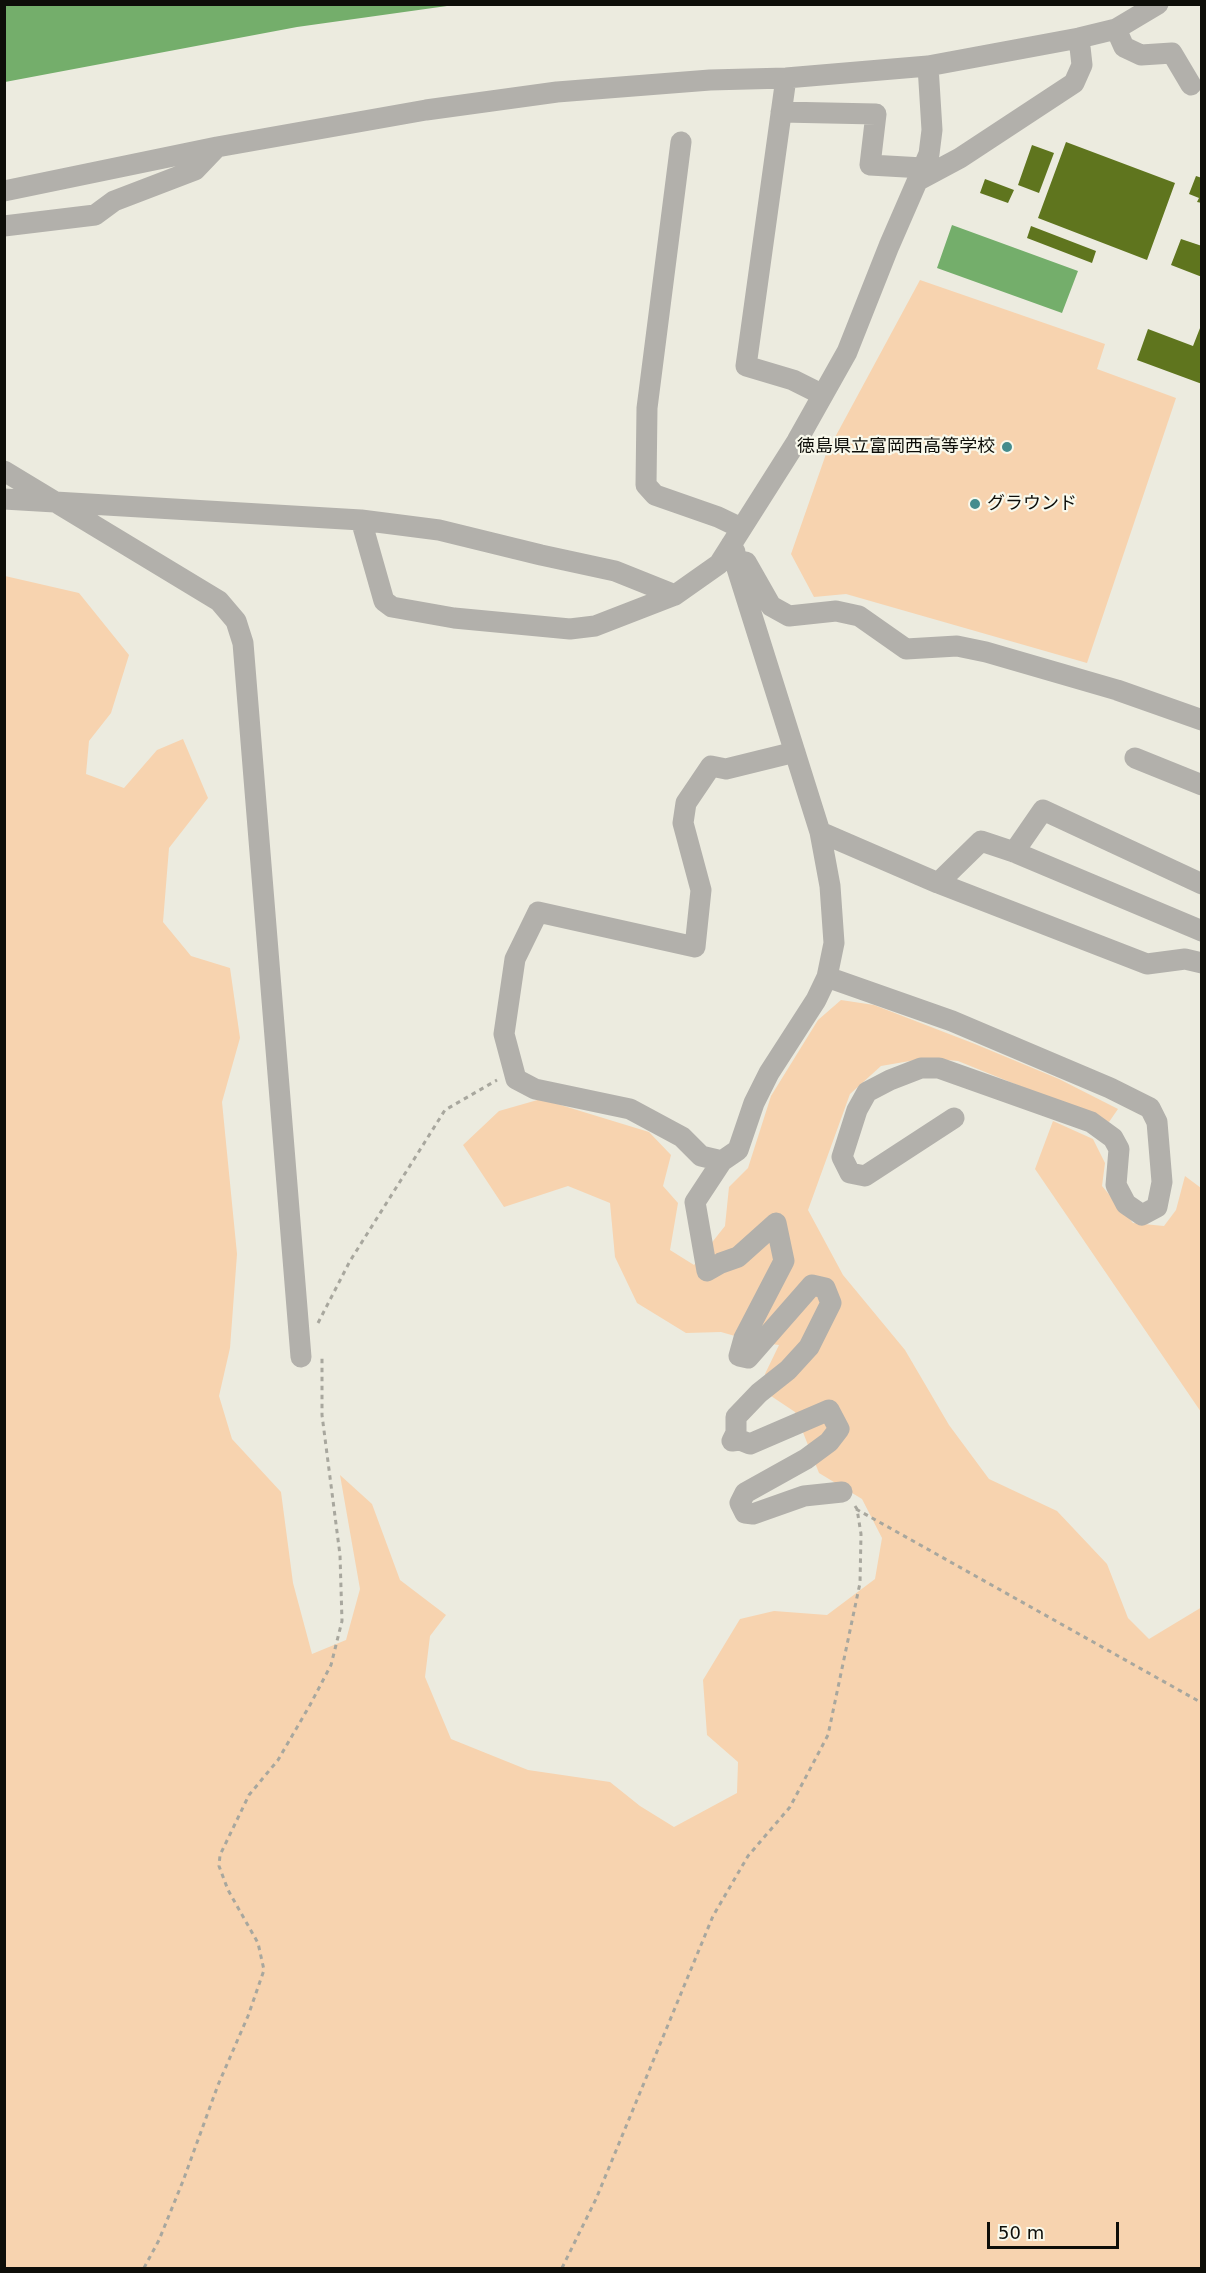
<!DOCTYPE html>
<meta charset="utf-8">
<style>
body{margin:0}
#map{position:relative;width:1206px;height:2273px;overflow:hidden;background:#ecebdf;font-family:"DejaVu Sans",sans-serif}
canvas{display:block}
.frame{position:absolute;inset:0;border:6px solid #0e0e09;pointer-events:none}
.scale{position:absolute;left:987px;top:2222px;width:132px;height:27px;box-sizing:border-box;border:3px solid #0e0e09;border-top:0;padding-left:8px;font-size:18px;line-height:21px;white-space:nowrap;color:#0e0e09;-webkit-text-stroke:4px #f9f9ec;paint-order:stroke}
</style>
<div id="map">
<canvas width="1206" height="2273"></canvas>
<div class="frame"></div>
<div class="scale">50 m</div>
</div>
<script>
const context = document.querySelector('canvas').getContext('2d');
context.lineJoin = 'round';
function fillPath(path, color) { context.fillStyle = color; context.fill(path, 'evenodd'); }
const shape = rows => new Path2D(rows.map(r => 'M' + r).join(''));
function stroke(path, color, width, dash) { context.strokeStyle = color; context.lineWidth = width; context.lineCap = dash ? 'butt' : 'round'; context.setLineDash(dash || []); context.stroke(path); }
function write(font, color, halo, rows, align = 'center') {
  context.font = font + ' "DejaVu Sans","Noto Sans JP",sans-serif'; context.lineWidth = 4.5; context.setLineDash([]); context.textBaseline = 'middle'; context.strokeStyle = halo; context.fillStyle = color; for (const [text, x, y, turn = 0] of rows) {
    context.save(); context.translate(x, y); context.rotate((+turn || 0) * Math.PI / 180); context.textAlign = isNaN(turn) ? turn : align; if (halo) context.strokeText(text, 0, 0); context.fillText(text, 0, 0); context.restore();
  }
}
fillPath(shape([
 [920,280,1105,344,1097,369,1176,398,1087,663,846,594,814,597,791,554,826,454],
 [5,576,79,593,129,655,111,713,89,741,86,774,124,788,157,750,183,739,208,798,169,848,163,922,191,956,230,968,240,1038,222,1102,237,1254,230,1348,219,1396,232,1439,281,1492,293,1583,312,1654,346,1640,360,1589,340,1475,372,1504,400,1580,446,1615,430,1636,425,1677,451,1739,528,1770,610,1782,640,1806,674,1827,737,1793,738,1762,707,1735,703,1680,740,1619,774,1611,827,1615,875,1579,882,1538,862,1499,819,1473,795,1412,765,1392,765,1374,779,1345,756,1342,721,1332,686,1333,637,1303,615,1257,610,1203,568,1186,504,1207,463,1145,499,1111,541,1099,649,1132,671,1155,663,1186,678,1203,670,1250,694,1265,725,1226,729,1187,748,1168,771,1096,818,1020,841,1000,874,1005,975,1044,1059,1079,1118,1109,1109,1122,958,1061,927,1058,881,1066,850,1094,808,1210,843,1275,905,1350,949,1425,989,1479,1057,1511,1107,1564,1128,1618,1149,1639,1202,1607,1201,2268,5,2268],
 [1053,1121,1093,1139,1105,1163,1102,1186,1133,1223,1164,1226,1176,1210,1185,1176,1201,1188,1201,1412,1035,1169]
]), '#f7d3af');
fillPath(shape([
 [5,4,551,4,551,5,447,6,297,27,5,82],
 [952,225,1078,271,1062,313,937,268]
]), '#74ae6b');
fillPath(shape([
 [1066,142,1175,183,1147,260,1038,218],
 [1032,145,1054,153,1039,193,1018,185],
 [1196,176,1202,178,1202,203,1197,202,1199,198,1189,194],
 [985,179,1014,190,1008,203,980,193],
 [1031,226,1096,251,1092,263,1027,238],
 [1181,239,1202,246,1202,277,1171,265],
 [1202,323,1202,384,1137,360,1148,329,1193,346]
]), '#5f751e');
stroke(shape([
 [318,1323,350,1261,445,1110,497,1080],
 [856,1509,1202,1703],
 [144,2268,159,2240,183,2181,218,2085,248,2016,264,1970,258,1943,228,1890,219,1866,220,1855,249,1795,278,1760,310,1705,331,1665,342,1621,340,1555,322,1415,322,1356],
 [562,2268,596,2199,713,1916,748,1856,790,1807,828,1735,860,1583,861,1534,857,1509,855,1506]
]), '#a8a79e', 3, [4.5, 4.5]);
stroke(shape([
 [1116,29,1124,47,1141,55,1172,53,1191,85],
 [786,78,746,366,793,380,823,395],
 [781,112,876,114,870,165,923,168],
 [681,142,647,408,646,485,655,495,718,517,741,528],
 [917,181,960,158,1074,83,1082,65,1079,38],
 [4,191,217,147,426,110,557,92,710,80,786,78,928,66,1079,38,1116,29,1158,4],
 [4,226,95,215,114,201,195,170,217,147],
 [4,471,219,601,236,621,243,643,301,1357],
 [4,499,361,520,439,530,541,555,615,571,675,595],
 [361,520,384,601,392,607,454,618,570,629,595,626,675,595,719,564,797,441,847,352,889,246,929,154,932,130,928,66],
 [731,545,735,552,735,562,820,832,830,886,834,943,827,977,816,1000,769,1073,754,1103,738,1150,722,1161,695,1202,707,1271,721,1263,738,1257,776,1223,784,1261,744,1338,739,1356,748,1358,812,1285,825,1288,831,1303,809,1347,788,1370,759,1393,736,1417,736,1433,732,1441,740,1440,750,1444,829,1410,839,1429,829,1442,806,1459,745,1493,740,1503,745,1513,753,1514,804,1496,842,1492],
 [746,562,771,606,789,616,836,611,859,616,906,649,957,646,986,652,1117,690,1202,720],
 [1135,758,1202,785],
 [820,832,938,883,1147,964,1185,959,1202,963],
 [1014,852,1043,810,1202,884],
 [938,883,981,841,1014,852,1202,931],
 [827,977,952,1021,1110,1088,1150,1108,1157,1122,1162,1182,1157,1207,1142,1215,1126,1204,1116,1185,1119,1149,1113,1138,1091,1122,939,1068,921,1068,890,1080,867,1092,857,1110,842,1157,850,1173,865,1176,954,1118],
 [722,1161,701,1156,682,1137,630,1109,535,1089,516,1079,504,1034,515,959,538,912,695,947,701,890,683,823,686,803,711,766,726,769,795,752]
]), '#b2b0ab', 21);
for (const [x, y, r, color] of [
 [1007,447,6,"#448c8d"],
 [975,504,6,"#448c8d"]
]) { const dot = new Path2D(); dot.arc(x, y, r, 0, 2 * Math.PI); context.fillStyle = color; context.fill(dot); stroke(dot, '#f9f9ec', 2); }
write('18px', '#0e0e09', '#f9f9ec', [
 ["徳島県立富岡西高等学校",995,447],
 ["グラウンド",987,504,"left"]
], 'right');
</script>
